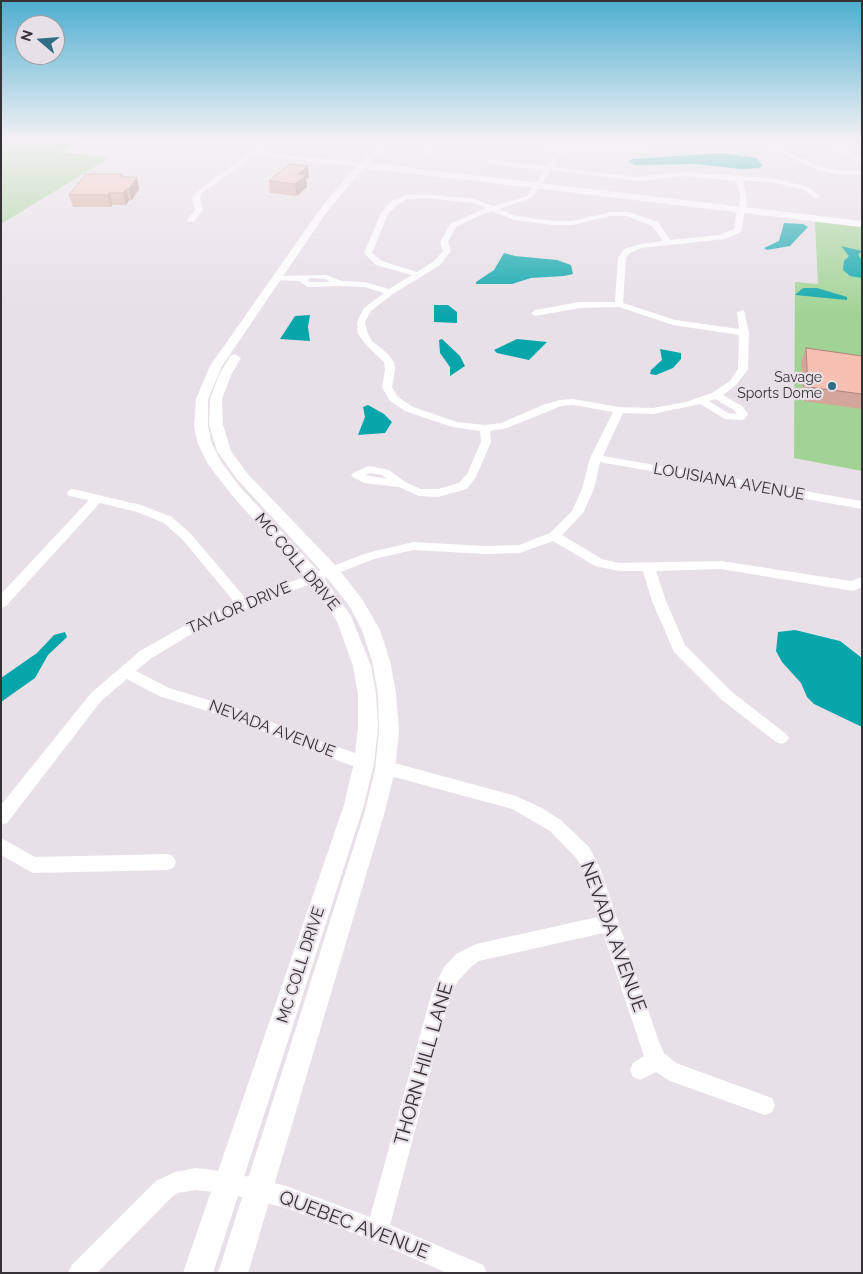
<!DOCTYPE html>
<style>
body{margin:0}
#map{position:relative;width:863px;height:1274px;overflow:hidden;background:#e7e0e7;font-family:Raleway,sans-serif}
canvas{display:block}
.frame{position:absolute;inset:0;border:2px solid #353235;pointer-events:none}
.north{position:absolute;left:15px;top:15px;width:50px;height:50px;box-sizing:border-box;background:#e7e0e7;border:1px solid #a09aa0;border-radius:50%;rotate:288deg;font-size:14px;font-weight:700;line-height:20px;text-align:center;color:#353235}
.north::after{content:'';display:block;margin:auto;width:18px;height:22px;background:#316e85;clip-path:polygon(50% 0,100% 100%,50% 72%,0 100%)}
</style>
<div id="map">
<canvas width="863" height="1274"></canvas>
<div class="frame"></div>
<div class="north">N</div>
</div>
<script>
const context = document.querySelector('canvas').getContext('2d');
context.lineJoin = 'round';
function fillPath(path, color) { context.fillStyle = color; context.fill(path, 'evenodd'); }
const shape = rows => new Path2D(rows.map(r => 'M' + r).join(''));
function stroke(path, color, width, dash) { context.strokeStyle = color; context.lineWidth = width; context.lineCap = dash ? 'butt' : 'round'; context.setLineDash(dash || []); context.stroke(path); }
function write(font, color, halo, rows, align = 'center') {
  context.font = font + ' Raleway,sans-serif'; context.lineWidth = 4.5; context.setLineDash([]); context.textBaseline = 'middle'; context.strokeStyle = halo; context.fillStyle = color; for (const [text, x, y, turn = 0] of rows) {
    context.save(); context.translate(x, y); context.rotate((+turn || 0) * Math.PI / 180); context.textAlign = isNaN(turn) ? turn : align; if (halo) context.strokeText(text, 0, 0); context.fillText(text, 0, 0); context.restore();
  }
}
fillPath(shape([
 [1,139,85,139,62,152,109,158,1,224],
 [815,222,862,227,862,471,794,458,795,282,818,284]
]), '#a1d394');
fillPath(shape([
 [722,153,757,158,762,165,760,168,741,169,696,164,635,165,629,162,632,159],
 [784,223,803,224,808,227,790,246,767,250,764,248,779,241],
 [841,246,862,251,858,255,862,260,862,278,850,276,843,270,844,261,849,256],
 [504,253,515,256,557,260,571,265,573,274,564,276,531,278,512,284,476,284,476,282,494,270],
 [803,288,817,288,847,297,847,300,795,295],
 [434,305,448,305,457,312,457,323,434,322],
 [310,315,308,327,310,341,280,339,295,316],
 [442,339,460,356,465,366,450,376,450,367,440,353,439,340],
 [517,339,547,342,529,360,497,353,494,350],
 [660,349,681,353,681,359,673,368,656,375,650,374,651,370,662,360],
 [368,405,384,414,392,422,385,433,358,435,365,417,363,407],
 [795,630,840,641,862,658,862,727,814,704,807,697,801,683,782,662,776,651,778,632],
 [65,632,67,637,48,655,35,678,1,702,1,678,37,653,54,635]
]), '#08a5ab');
fillPath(shape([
 [269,139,276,139,259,152,363,163,366,165,363,167,255,155,202,193,200,198,203,210,194,222,188,222,187,220,195,210,192,198,197,191,269,139],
 [432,139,438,139,429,149,430,154,426,154,423,149,432,139],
 [491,139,504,139,565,149,744,141,783,150,823,167,843,171,862,171,862,175,843,175,821,171,779,152,744,145,566,153,559,157,553,167,637,177,683,172,770,178,806,186,821,197,815,198,802,189,770,182,743,181,746,194,747,206,743,208,739,206,740,194,736,181,683,176,637,181,551,170,532,198,499,209,516,216,552,221,572,221,611,212,628,212,658,222,670,240,720,235,734,229,737,210,741,208,745,210,741,232,725,239,642,248,630,253,626,258,623,303,675,320,739,329,737,312,744,310,749,333,748,369,736,385,723,395,742,406,748,414,745,419,741,420,725,419,700,404,653,414,623,413,603,456,862,501,862,509,600,462,594,489,583,513,562,535,602,559,619,563,721,561,851,581,862,577,862,587,853,591,721,569,656,571,666,601,685,645,732,692,786,734,789,738,786,742,781,744,776,742,722,700,674,652,652,601,643,571,619,571,595,566,553,541,520,553,486,554,413,550,374,559,210,623,150,659,136,671,169,688,245,711,305,736,370,758,372,763,370,768,364,770,295,745,236,720,159,696,127,679,101,701,7,823,1,825,1,805,91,693,140,651,200,617,235,603,183,540,164,523,137,512,100,503,6,606,1,608,1,594,89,500,69,496,67,493,69,490,73,489,141,505,172,517,191,534,246,599,367,553,413,542,486,546,519,545,550,533,572,511,582,489,590,458,613,412,573,405,561,406,507,428,490,431,491,442,476,477,467,489,438,497,419,496,399,487,364,483,353,477,351,475,353,473,368,466,389,470,405,482,421,489,438,489,459,483,467,474,481,442,480,431,452,427,405,411,390,401,382,387,385,370,384,362,366,345,358,334,357,322,364,308,384,293,364,287,341,286,308,287,299,281,277,280,273,278,277,276,326,275,342,281,364,282,389,289,412,275,376,265,364,253,381,213,391,201,406,195,426,194,475,199,493,206,527,196,545,170,498,165,488,161,488,159,547,166,555,155,559,152,491,139],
 [426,198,474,203,486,208,450,224,440,242,443,251,434,261,417,272,382,261,372,253,388,214,397,205,407,199,426,198],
 [492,211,514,220,552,225,572,225,611,216,627,216,652,226,663,241,641,244,624,249,618,258,615,302,580,302,535,310,531,313,535,316,580,308,619,307,673,325,739,335,738,369,730,381,712,393,686,402,653,408,619,407,573,399,560,400,543,405,501,423,485,425,457,422,413,407,398,397,392,387,395,370,394,362,388,354,372,341,368,334,365,322,371,311,393,294,440,265,451,251,448,242,456,227,481,215,492,211],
 [311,278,325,279,330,282,310,282,307,280,311,278],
 [715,399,734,410,737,414,728,413,709,401,715,399],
 [370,473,382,475,387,479,365,475,370,473],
 [813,139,821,139,862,158,862,163,813,139],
 [385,763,398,764,516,796,542,808,562,821,589,847,600,868,659,1042,664,1053,676,1063,772,1098,775,1105,772,1112,765,1115,670,1081,656,1072,640,1080,633,1077,630,1070,633,1063,644,1056,603,933,479,961,470,968,458,981,451,994,390,1225,483,1265,487,1273,447,1273,374,1241,286,1208,229,1194,196,1190,178,1193,172,1197,97,1273,68,1273,72,1265,156,1181,175,1172,196,1168,229,1172,286,1186,370,1217,432,992,444,967,456,954,476,944,598,917,583,870,577,859,550,831,512,809,398,778,379,775,377,770,379,765,385,763],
 [1,838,35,857,167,854,173,856,176,862,173,868,167,870,33,873,1,855,1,838]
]), '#fff');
fillPath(shape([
 [386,139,394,139,370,163,862,221,862,227,365,168,353,180,324,216,222,366,208,399,208,426,212,444,222,463,240,487,320,573,351,616,371,666,376,694,378,728,374,763,364,805,213,1273,183,1273,344,805,354,763,358,728,358,694,353,666,337,621,308,581,230,493,208,464,198,444,194,426,196,399,210,366,318,212,347,176,386,139],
 [235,354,241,358,231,375,222,399,223,425,231,451,247,473,337,567,362,599,380,630,390,661,396,693,399,731,395,770,385,811,248,1273,218,1273,365,811,375,770,379,731,378,693,372,661,362,630,350,607,325,575,237,479,217,451,209,425,210,399,219,375,231,355,235,354]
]), '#fff');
fillPath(shape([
 [123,177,137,177,139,189,132,200,129,200,126,205,112,205,111,207,73,207,69,195],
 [309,177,306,179,307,187,297,196,270,193,269,181],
 [806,348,862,356,862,409,803,401,801,362]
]), '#d4a59a');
fillPath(shape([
 [308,166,309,177,306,179,307,187,297,196,295,184,298,174],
 [137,177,139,189,132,200,129,189],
 [126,189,129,200,126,205,123,193],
 [109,193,112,205,111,207,108,195]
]), '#ad867d');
const building = shape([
 [290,164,308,166,298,174,306,175,295,184,269,181,290,164],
 [86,174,122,174,120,177,137,177,129,189,126,189,123,193,109,193,108,195,69,195,86,174],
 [806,348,862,356,862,394,808,387,806,348]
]);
fillPath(building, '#f7c0b3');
stroke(building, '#ad867d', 1);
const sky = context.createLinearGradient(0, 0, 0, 317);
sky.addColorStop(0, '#4eaed0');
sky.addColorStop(0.44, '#f4f1f4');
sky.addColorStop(1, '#f4f1f400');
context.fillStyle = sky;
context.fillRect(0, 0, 863, 317);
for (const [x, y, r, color] of [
 [832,386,5,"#316e85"]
]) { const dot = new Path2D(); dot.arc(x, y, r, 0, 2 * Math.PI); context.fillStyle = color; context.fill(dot); stroke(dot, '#e7e0e7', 2); }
write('14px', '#353235', '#e7e0e7', [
 ["Savage",822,378],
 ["Sports Dome",822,394]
], 'right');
write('16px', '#353235', '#e7e0e7', [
 ["LOUISIANA AVENUE",729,482,10],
 ["MC COLL DRIVE",297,562,50],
 ["TAYLOR DRIVE",239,608,-23],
 ["NEVADA AVENUE",272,729,21],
 ["MC COLL DRIVE",301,965,-72]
]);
write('19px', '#353235', '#e7e0e7', [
 ["NEVADA AVENUE",613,937,70],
 ["THORN HILL LANE",424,1064,-74],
 ["QUEBEC AVENUE",354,1225,21]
]);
</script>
